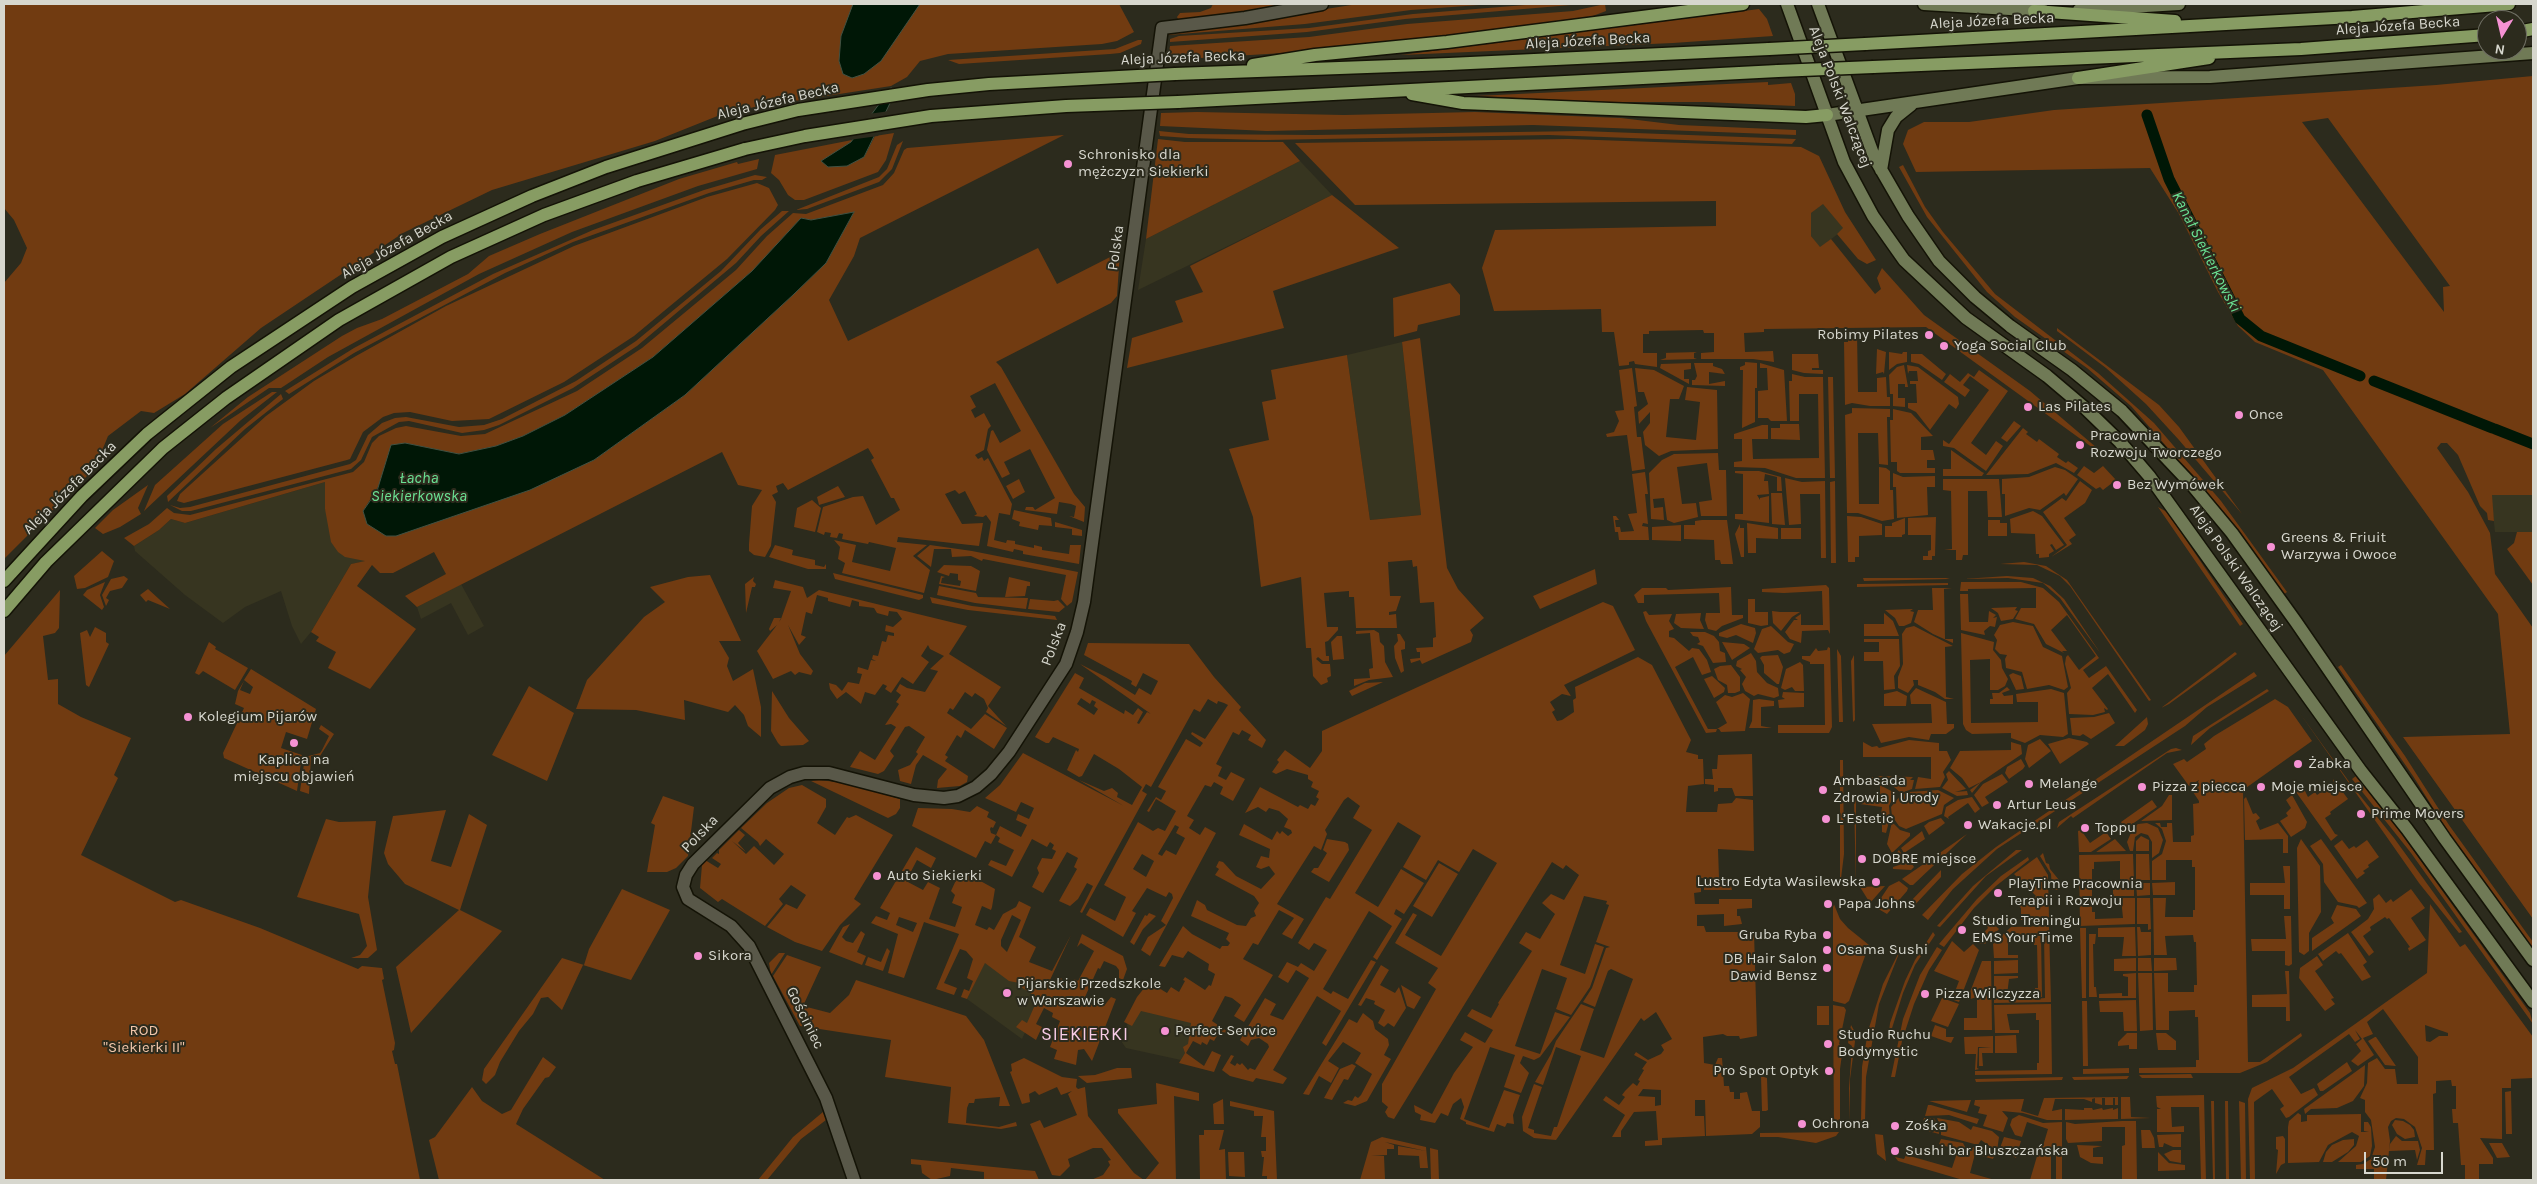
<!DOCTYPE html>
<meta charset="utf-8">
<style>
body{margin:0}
#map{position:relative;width:2537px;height:1184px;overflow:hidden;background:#2c2b1d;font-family:Karla,sans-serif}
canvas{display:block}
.frame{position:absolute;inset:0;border:5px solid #d7d7ce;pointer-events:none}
.north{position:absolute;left:2477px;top:10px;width:50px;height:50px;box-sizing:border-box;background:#2c2b1d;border:1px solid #707064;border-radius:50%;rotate:189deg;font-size:14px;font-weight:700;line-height:20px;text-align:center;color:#d7d7ce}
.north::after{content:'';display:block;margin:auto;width:18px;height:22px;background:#f591d3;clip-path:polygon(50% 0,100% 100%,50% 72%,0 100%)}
.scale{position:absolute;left:2364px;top:1152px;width:79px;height:22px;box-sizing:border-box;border:2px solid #d7d7ce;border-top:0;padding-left:6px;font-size:15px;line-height:18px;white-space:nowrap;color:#d7d7ce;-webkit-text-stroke:4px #2c2b1d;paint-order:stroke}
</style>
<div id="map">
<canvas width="2537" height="1184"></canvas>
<div class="frame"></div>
<div class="north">N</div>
<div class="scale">50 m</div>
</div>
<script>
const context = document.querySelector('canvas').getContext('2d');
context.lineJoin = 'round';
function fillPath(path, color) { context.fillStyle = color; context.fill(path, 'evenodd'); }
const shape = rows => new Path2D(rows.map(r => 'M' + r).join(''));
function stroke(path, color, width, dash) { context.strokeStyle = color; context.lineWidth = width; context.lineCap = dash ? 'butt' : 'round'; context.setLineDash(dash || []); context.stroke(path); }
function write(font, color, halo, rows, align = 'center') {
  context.font = font + ' Karla,sans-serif'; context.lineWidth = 4; context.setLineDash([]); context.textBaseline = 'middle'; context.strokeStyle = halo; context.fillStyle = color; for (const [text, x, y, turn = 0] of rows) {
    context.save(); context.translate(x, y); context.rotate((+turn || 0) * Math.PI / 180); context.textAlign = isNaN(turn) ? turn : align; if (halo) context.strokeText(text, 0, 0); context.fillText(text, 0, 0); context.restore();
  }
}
fillPath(shape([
 [1300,161,1332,195,1138,290,1146,239],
 [1823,203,1844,229,1820,248,1811,236,1811,213],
 [1402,342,1421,515,1370,520,1347,355],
 [325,482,325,509,366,561,351,564,311,632,301,644,292,626,281,591,245,607,223,623,185,595,135,551,134,546,159,530,171,519,185,523],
 [2491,495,2532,495,2533,532,2495,532],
 [461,584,484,626,468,635,451,603,421,619,417,607],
 [991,950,1049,980,1022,1039,967,999],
 [1134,1007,1203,1024,1181,1060,1126,1048,1121,1041]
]), '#373520');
fillPath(shape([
 [4,4,1119,4,1134,32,1117,41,1102,44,948,54,920,61,907,77,891,86,730,111,655,141,492,190,403,233,261,328,185,394,154,413,141,411,108,436,95,468,4,559,4,283,21,263,27,248,14,220,4,208],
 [1213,4,1291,4,1245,13,1179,21,1177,17,1180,13,1200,12,1211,8],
 [1358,4,1493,4,1411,10,1305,24,1168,35,1171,33],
 [1538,4,1583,4,1405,19,1307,32,1170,42,1170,39,1179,36,1309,28,1413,14],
 [1605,4,1606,11,1590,17,1460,34,1300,52,1168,60,1170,46,1309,37,1407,24,1573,11],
 [1759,9,1767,19,1773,36,1673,43,1401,55],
 [1138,40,1142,40,1141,44,1120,53,1110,54,959,64,948,60,1115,49],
 [2533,76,2533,526,2532,495,2492,495,2494,521,2488,520,2487,513,2480,506,2458,455,2447,443,2441,443,2437,448,2468,492,2490,533,2495,574,2533,628,2533,919,2403,737,2510,734,2498,614,2323,370,2255,342,2238,326,2218,292,2179,214,2150,168,1916,172,1903,144,1908,130,1924,122,1969,122,2054,110,2436,85],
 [2328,118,2450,286,2443,287,2444,312,2302,122],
 [1768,82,1768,85,1791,83,1795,94,1795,106,1705,102,1599,102,1476,96],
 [1197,112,1344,115,1475,112,1621,118,1679,125,1796,130,1796,135,1533,125,1267,131,1160,126,1161,113],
 [1159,131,1189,134,1315,135,1582,131,1796,139,1792,144,1549,135,1264,140,1188,138,1160,136],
 [894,133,886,160,878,172,804,200,795,200,788,195,779,180,771,173,775,155,852,140,851,142,864,157,875,136],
 [1064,135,860,238,854,256,829,300,848,341,1038,248,1057,284,1120,252,1117,296,1111,303,996,362,1001,367,1074,494,1085,507,1084,522,1069,516,1074,517,1076,506,1071,504,1059,502,1057,514,1025,510,1026,507,1033,507,1035,510,1055,498,1030,449,1004,462,1010,474,1002,478,990,456,987,450,991,431,993,430,1000,443,1021,431,995,383,970,396,976,407,971,410,975,418,984,413,991,426,988,429,984,450,975,455,978,459,982,457,984,461,988,458,1012,504,1010,515,999,513,994,540,1006,543,1007,540,1015,541,1015,544,1034,548,1034,545,1042,547,1042,550,1069,554,1070,545,1081,545,1079,564,1023,554,1023,551,1014,549,1013,552,987,546,991,522,986,515,983,517,974,516,977,514,965,491,959,494,955,490,945,494,962,524,983,523,979,546,898,537,897,542,927,545,913,556,930,570,924,593,842,573,845,563,838,559,840,547,834,540,856,545,852,562,890,571,896,548,869,542,868,544,842,539,843,534,839,533,837,538,830,537,831,533,825,532,824,535,817,532,823,507,853,497,863,496,876,525,900,510,894,498,891,498,871,460,874,458,868,448,788,490,783,483,776,486,778,492,772,495,776,502,771,546,765,557,754,555,749,551,749,544,752,506,762,490,738,485,722,452,417,607,405,596,446,574,434,552,393,573,380,573,372,565,357,586,416,629,370,689,328,668,336,652,316,641,319,637,311,632,351,564,365,561,345,557,338,552,331,542,325,509,325,482,185,523,171,519,159,530,134,546,124,538,149,524,167,508,174,513,190,515,353,472,364,462,372,443,379,436,396,428,406,426,461,436,485,434,577,391,642,348,736,270,767,236,793,213,806,214,883,185,894,173,904,150,907,148],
 [854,212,826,263,794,294,685,395,594,460,363,511,405,443,458,454,496,446,523,436,565,415,653,357,752,271,801,218,811,220],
 [1158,139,1185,142,1283,142,1300,161,1146,239],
 [1568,139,1801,147,1819,156,1845,212,1876,260,1867,264,1858,259,1837,234,1843,228,1823,204,1811,213,1811,236,1820,247,1831,239,1875,294,1881,289,1877,278,1882,268,1924,315,2030,391,2097,448,2093,448,1926,327,1764,329,1764,332,1744,333,1745,352,1773,351,1774,362,1753,359,1701,359,1701,353,1714,352,1714,333,1704,333,1703,330,1649,331,1649,334,1643,334,1643,353,1657,353,1657,367,1635,364,1634,361,1629,362,1629,365,1619,366,1614,332,1602,332,1601,309,1494,311,1482,268,1495,230,1716,226,1716,201,1355,205,1295,143],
 [903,141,892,169,879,182,807,209,796,210,879,177,887,169,897,145],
 [759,159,757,169,698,186,572,232,479,274,328,357,281,388,269,388,210,428,248,397,342,336,357,328,382,319,468,274,489,256,540,234,679,179,737,162,738,164],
 [1903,165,1925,207,1943,232,1995,294,2098,373,2154,423,2221,501,2287,592,2283,595,2229,518,2131,406,2087,368,2015,317,1987,292,1927,217,1899,167],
 [755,175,767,177,762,180,754,180,709,193,573,242,505,273,354,353,289,394,285,391,354,348,493,274,593,230,704,190],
 [757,183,769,188,778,205,775,210,727,259,664,311,634,336,564,382,489,419,452,421,410,412,394,413,383,417,363,432,350,459,347,460,184,503,177,501,180,494,266,416,314,381,356,356,446,306,574,246,707,197],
 [1332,195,1399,248,1273,291,1284,328,1127,368,1132,338,1183,322,1175,301,1203,292,1190,266],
 [782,211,789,211,761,236,736,263,637,346,573,388,499,425,484,430,462,433,409,421,399,422,372,437,361,460,351,469,191,511,182,511,170,505,180,508,190,507,350,464,356,460,368,435,382,423,395,418,406,417,459,427,484,425,502,419,576,381,636,341,721,271,761,229],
 [1450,283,1460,295,1460,315,1418,325,1417,331,1394,337,1393,298],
 [2057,328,2159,405,2179,427,2242,514,2179,440,2146,404,2106,368,2057,331],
 [1844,333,1857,333,1858,392,1877,392,1877,378,1886,377,1887,397,1890,397,1890,406,1870,406,1852,403,1845,405,1844,342,1848,342,1848,338,1844,338],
 [1420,338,1447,568,1458,589,1484,618,1470,630,1473,635,1471,642,1422,664,1420,660,1411,663,1410,659,1420,658,1420,652,1417,652,1416,648,1433,647,1433,638,1436,637,1434,602,1420,603,1417,566,1413,567,1412,560,1388,562,1390,596,1401,596,1396,611,1389,612,1389,615,1396,614,1397,628,1356,628,1354,597,1349,597,1349,591,1324,593,1327,627,1338,627,1338,630,1328,641,1325,642,1326,656,1329,656,1329,661,1323,661,1318,657,1316,659,1322,664,1330,664,1331,676,1327,678,1328,682,1321,685,1313,676,1311,648,1306,648,1301,577,1261,587,1253,517,1229,449,1269,440,1262,402,1276,399,1271,370,1347,355,1370,520,1421,515,1402,342],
 [1877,349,1886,352,1884,374,1883,372,1876,374],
 [1697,352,1694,353,1694,358,1697,359,1660,360,1666,358,1666,353,1662,353],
 [1889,352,1902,354,1903,352,1907,352,1907,362,1897,364,1889,370],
 [1792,354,1818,354,1819,368,1812,368,1812,370,1823,370,1823,374,1804,373,1792,370],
 [1911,354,1922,354,1946,374,1942,380,1919,364,1911,362],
 [1745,362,1757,363,1757,388,1755,388,1755,422,1742,428,1743,370,1740,370,1740,367,1745,365],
 [1691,363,1691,369,1684,370,1684,379,1689,379,1689,384,1660,368,1661,364],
 [1694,363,1713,363,1713,366,1722,369,1725,374,1709,372,1709,384,1725,381,1725,386,1692,385,1692,380,1695,380,1697,376],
 [1760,363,1784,370,1787,421,1771,421,1768,418,1758,418,1758,391,1768,390,1767,368,1760,368],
 [1904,365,1908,387,1905,387,1905,384,1898,384,1898,398,1905,398,1905,407,1893,406,1893,394,1890,394,1889,375,1897,367],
 [1907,365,1918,367,1958,397,1959,404,1956,409,1949,404,1930,430,1916,412,1908,408,1908,403,1917,403,1916,384,1910,384,1910,381,1918,381,1917,371,1909,371,1908,374],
 [1632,368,1637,406,1634,407,1637,437,1641,437,1645,469,1632,471,1627,435,1607,437,1606,434,1614,432,1619,421,1615,411,1624,410,1619,370],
 [1635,368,1654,370,1684,386,1679,399,1670,399,1666,437,1696,440,1700,402,1685,400,1687,387,1717,390,1718,449,1671,451,1659,456,1645,445,1643,432,1650,423,1650,412,1639,424,1638,412,1648,404,1644,392,1638,392],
 [1979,370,2008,391,1971,443,1986,455,1996,441,2003,446,1986,471,1954,448,1943,446,1943,440,1949,444,1989,390,1970,376,1963,385,1970,390,1965,397,1944,382,1950,374,1960,382,1968,373,1974,377],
 [1792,374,1805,377,1823,377,1825,478,1796,478,1765,468,1734,467,1734,462,1742,461,1742,439,1734,439,1734,434,1762,425,1768,425,1768,439,1752,439,1753,459,1819,458,1818,394,1799,394,1799,421,1790,421,1789,381,1792,381],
 [1828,377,1833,377,1835,478,1830,478],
 [272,392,277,392,241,420,144,511,155,485,223,424],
 [281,394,283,399,245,429,168,502,167,496,216,449],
 [1852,408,1890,409,1890,417,1887,417,1888,465,1879,464,1878,433,1858,433,1859,504,1879,504,1879,467,1886,468,1890,471,1890,490,1893,490,1894,519,1882,521,1858,513,1847,513,1845,415,1852,413],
 [1893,409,1911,413,1933,436,1921,437,1921,450,1933,450,1935,460,1927,460,1927,468,1935,468,1935,473,1900,473,1897,471,1897,462,1891,462,1890,420,1893,420],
 [2014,421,2021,426,2007,442,2001,438],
 [1780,424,1799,424,1800,440,1771,439,1771,428,1780,428],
 [2023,428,2028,432,2026,434,2037,442,2039,439,2059,454,2057,457,2066,463,2068,461,2078,468,2074,473,2056,463,2028,474,1986,475],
 [1951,450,1982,472,1984,473,1982,476,1943,476,1943,469,1951,469],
 [1718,453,1719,470,1726,470,1727,516,1701,516,1699,502,1712,500,1707,463,1677,467,1682,504,1696,503,1698,517,1674,523,1667,520,1664,498,1653,499,1654,508,1663,507,1664,520,1651,519,1649,473,1662,460,1674,454],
 [2084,466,2094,473,2103,466,2116,480,2103,490,2100,487,2096,489,2077,475],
 [2055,467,2065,470,2078,479,2066,496,2064,493,2040,510,2029,508,2005,516,2005,494,2002,494,2002,479,2029,477],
 [1735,471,1759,471,1781,477,1782,491,1777,491,1777,477,1765,474,1764,481,1768,481,1769,494,1757,495,1760,500,1760,498,1769,496,1769,523,1735,519,1735,514,1743,514,1743,474,1735,473],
 [1645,472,1648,494,1645,494,1648,524,1643,523,1642,526,1648,527,1649,540,1619,540,1618,532,1615,532,1613,516,1616,516,1619,520,1615,520,1616,527,1620,527,1621,532,1634,531,1628,514,1637,513,1632,474],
 [1893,473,1903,477,1935,476,1935,487,1927,487,1928,515,1897,518,1896,487,1893,487],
 [1785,478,1802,482,1825,481,1826,558,1821,558,1820,494,1800,494,1801,524,1789,525],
 [1019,479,1025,492,1013,499,1006,486],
 [1943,479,1999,479,2002,517,1988,517,1987,491,1968,491,1968,555,1963,555,1962,560,1956,560,1956,550,1944,550,1952,549,1951,491,1943,490],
 [1835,481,1836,563,1831,563,1830,482],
 [2080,481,2092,490,2085,503,2064,518,2076,535,2069,540,2072,544,2051,557,2067,545,2043,512,2062,498,2066,501],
 [148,485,138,508,141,514,120,527,103,534,95,528,113,510],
 [838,486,845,497,819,505,817,497],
 [1771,493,1782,493,1785,525,1772,524],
 [812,500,821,508,815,532,794,527,797,508],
 [2158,507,2167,512,2243,624,2240,626],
 [1014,510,1051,518,1052,526,1039,525,1038,530,1019,526,1020,522,1012,519],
 [2033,511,2042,516,2064,545,2056,550,2052,544,2050,545,2054,551,2049,554,2049,557,2039,558,2039,554,2036,554,2035,534,2011,533,2010,519],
 [1847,516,1861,517,1882,524,1882,535,1859,536,1859,557,1855,557,1855,562,1848,562],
 [1936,517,1935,556,1932,556,1932,560,1923,560,1923,556,1928,556,1928,551,1931,550,1931,535,1908,535,1908,518],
 [1905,518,1905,534,1902,535,1902,537,1885,537,1885,526,1892,526,1892,523],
 [1702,520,1727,520,1733,564,1721,564,1720,560,1715,560,1714,540,1684,539,1684,525,1695,525,1695,521],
 [1988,520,2000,520,2000,523,2007,523,2007,536,1988,536],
 [1055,522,1082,530,1082,536,1072,535,1072,529,1055,527],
 [1747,523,1778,528,1778,539,1756,538,1756,553,1748,553],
 [1740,524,1740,528,1744,528,1744,557,1741,557,1735,534],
 [1681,525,1681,541,1652,540,1652,527],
 [1781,528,1801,528,1801,539,1781,539],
 [2517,532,2533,532,2533,585,2507,549,2514,543],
 [775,545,793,550,792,555,815,560,815,565,824,567,826,564,826,569,808,569,769,557],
 [930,545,972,551,1078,572,1072,602,1067,606,1061,599,1066,575,983,559,982,561,971,556,952,557,951,549,934,549,931,567,917,556],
 [102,551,114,561,108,577,85,588,77,589,74,576],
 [2024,562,2046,566,2067,580,2151,700,2149,701,2070,586,2060,576,2037,565,2000,564],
 [944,565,971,566,980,571,976,591,939,584,941,576,945,577,942,578,941,583,960,586,961,581,958,580,958,574,950,573,949,576,937,572],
 [1595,569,1597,584,1540,609,1533,596],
 [833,573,923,595,923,598,919,600,835,579],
 [710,575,741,641,719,641,729,658,727,666,733,681,753,669,761,707,761,737,748,726,744,715,735,705,728,712,684,700,685,720,636,710,576,709,587,680,644,617,665,602,650,587,688,577],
 [124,576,128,579,122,588,110,591,106,598,109,600,106,606,102,595,111,579],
 [2007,576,2033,578,2050,586,2064,599,2101,654,2060,598,2043,583,2008,578,1963,579],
 [754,577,753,581,756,584,755,587,752,587,746,613,745,584],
 [1009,577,1030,582,1030,586,1027,586,1025,596,1005,597],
 [1863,578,1946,578,1950,579,1864,581],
 [775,580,803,587,807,598,819,590,967,626,949,654,1001,687,988,706,1006,726,986,712,988,708,984,699,975,693,972,697,965,692,953,710,950,708,947,713,971,729,985,714,1007,728,994,749,965,730,961,738,957,735,945,755,948,757,945,761,968,776,967,782,960,786,937,788,938,780,947,769,923,755,916,765,911,784,900,781,898,770,910,765,918,754,916,752,925,737,909,726,905,727,890,751,894,756,884,771,878,774,850,767,860,751,875,760,896,727,891,724,885,725,899,704,896,702,901,695,896,691,900,684,907,688,925,692,938,671,930,669,944,656,930,649,928,645,921,656,929,662,913,684,902,677,891,693,885,689,887,686,883,684,875,695,865,692,861,704,846,692,837,699,830,689,829,683,836,685,842,691,848,682,859,684,862,674,857,673,858,667,868,670,871,660,876,661,872,659,873,655,878,656,882,641,886,642,888,635,894,636,894,633,885,631,886,625,893,627,902,619,897,612,889,611,888,616,877,613,874,608,859,606,859,602,852,600,850,607,828,601,828,598,817,595,812,614,806,612,801,635,806,637,799,645,788,625,800,654,813,671,811,675,799,672,795,675,791,671,773,679,757,651,777,625,770,631,769,629,774,618,781,618,779,622,781,619,791,591,773,588],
 [105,582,100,595,104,607,102,610,83,595,87,590],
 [1961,582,2021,582,2043,588,2059,602,2099,658,2083,670,2089,678,2106,666,2137,710,2135,713,2108,674,2092,688,2108,709,2107,710,2104,708,2105,712,2093,715,2069,714,2067,693,2071,688,2065,664,2066,657,2068,655,2079,670,2096,656,2067,615,2051,630,2067,651,2062,651,2064,653,2046,644,2034,624,2015,619,2021,608,2036,608,2036,588,1968,589,1968,591,1960,591],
 [1948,583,1948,585,1857,587,1857,636,1857,584],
 [1826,585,1829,588,1830,634,1828,630,1802,631,1801,643,1790,639,1785,632,1794,620,1798,620,1795,618,1801,614,1801,625,1823,625,1822,591,1784,593,1762,592,1762,589],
 [939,586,976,593,978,597,1028,598,1026,609,975,603,937,595],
 [1731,587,1732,615,1743,615,1743,618,1722,626,1716,631,1708,629,1705,620,1706,613,1720,613,1719,593,1644,595,1644,603,1638,603,1634,595,1642,588,1666,588,1668,590],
 [1932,588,1952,588,1944,589,1945,639,1953,639,1953,643,1933,634,1914,622,1918,610,1933,610],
 [148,589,170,609,148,600,146,602,140,595],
 [60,590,59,628,55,633,43,636,48,680,58,679,58,704,81,717,131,738,114,775,118,778,81,855,175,902,181,900,260,928,358,969,362,966,382,968,384,979,382,980,395,1043,394,1050,392,1051,395,1064,397,1064,420,1180,4,1180,4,656],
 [1960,594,1968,594,1969,622,1988,622,1989,611,1996,615,1993,618,1997,617,1995,627,1990,626,1984,631,1985,635,1961,630],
 [930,597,972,606,1055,616,1057,620,968,610,932,603],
 [1030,599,1054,601,1058,600,1065,607,1059,612,1028,609],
 [1748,599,1755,599,1755,612,1768,612,1768,625,1761,626,1748,623],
 [1603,602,1613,606,1635,650,1564,685,1571,696,1562,694,1550,702,1555,710,1552,712,1557,721,1562,720,1574,712,1573,700,1576,698,1575,687,1638,657,1652,665,1691,740,1686,752,1698,755,1698,759,1703,759,1704,784,1688,786,1686,812,1717,812,1718,804,1732,803,1736,798,1753,800,1754,851,1718,849,1719,878,1701,878,1701,892,1694,893,1695,904,1719,904,1719,899,1752,899,1752,908,1737,909,1737,916,1740,916,1742,924,1724,926,1724,914,1697,915,1697,926,1704,926,1706,932,1754,932,1757,1036,1740,1039,1739,1036,1727,1036,1723,1034,1703,1037,1704,1063,1715,1065,1718,1058,1722,1058,1724,1086,1729,1086,1730,1092,1734,1092,1734,1099,1740,1099,1740,1093,1747,1092,1752,1111,1760,1111,1760,1127,1752,1134,1706,1136,1705,1100,1695,1100,1695,1116,1704,1116,1705,1136,1662,1138,1662,1145,1645,1146,1645,1141,1658,1140,1656,1111,1634,1112,1621,1131,1621,1137,1612,1137,1625,1115,1603,1100,1606,1096,1619,1105,1625,1097,1622,1095,1625,1091,1633,1083,1637,1086,1640,1081,1638,1080,1644,1070,1642,1069,1647,1062,1634,1055,1636,1052,1648,1060,1661,1054,1664,1050,1661,1045,1672,1039,1656,1012,1644,1021,1641,1018,1556,1140,1534,1138,1523,1131,1522,1117,1534,1084,1542,1087,1528,1128,1534,1130,1534,1133,1551,1136,1554,1127,1557,1127,1581,1056,1556,1047,1543,1085,1535,1082,1551,1054,1556,1041,1581,1004,1594,1009,1580,1050,1604,1058,1633,979,1611,969,1608,971,1595,1007,1583,1002,1592,988,1606,948,1610,947,1596,942,1609,905,1606,904,1607,901,1584,896,1560,965,1585,974,1595,944,1604,947,1590,987,1571,1015,1556,1009,1567,978,1542,969,1515,1046,1540,1054,1555,1012,1570,1017,1540,1057,1534,1060,1523,1056,1520,1063,1529,1073,1521,1093,1504,1087,1515,1055,1490,1047,1464,1119,1489,1128,1504,1090,1520,1095,1513,1115,1514,1124,1507,1123,1505,1127,1497,1124,1494,1132,1466,1124,1466,1122,1460,1119,1464,1107,1461,1098,1453,1104,1448,1116,1441,1113,1435,1123,1420,1120,1421,1115,1415,1112,1414,1105,1432,1114,1454,1073,1473,1047,1460,1040,1465,1032,1485,1043,1493,1030,1467,1016,1472,1009,1491,1018,1499,1004,1498,1003,1532,951,1519,943,1526,932,1540,939,1555,914,1542,903,1551,894,1564,900,1579,875,1566,865,1563,869,1552,862,1394,1119,1388,1117,1385,1112,1388,1107,1382,1102,1382,1084,1436,989,1428,983,1438,968,1395,943,1413,913,1417,915,1405,935,1441,956,1497,863,1473,849,1459,872,1438,860,1426,880,1403,867,1421,836,1398,822,1355,893,1378,907,1401,869,1424,883,1404,914,1396,909,1394,914,1402,919,1377,960,1373,957,1392,926,1369,911,1323,989,1331,994,1333,991,1348,999,1371,960,1376,962,1326,1046,1322,1043,1341,1011,1317,996,1273,1070,1287,1078,1283,1084,1256,1078,1253,1082,1230,1076,1222,1070,1231,1055,1234,1056,1230,1063,1235,1066,1237,1063,1240,1065,1242,1063,1248,1070,1250,1068,1255,1070,1269,1047,1268,1044,1259,1038,1251,1040,1248,1046,1240,1040,1265,998,1276,1004,1270,1015,1283,1020,1309,978,1296,970,1288,983,1278,977,1287,962,1298,967,1301,963,1314,971,1327,950,1314,943,1309,950,1298,943,1326,897,1330,899,1372,830,1353,818,1360,806,1348,797,1344,800,1325,830,1327,834,1321,850,1314,846,1277,904,1304,919,1292,939,1282,934,1294,918,1279,910,1258,945,1253,943,1243,959,1273,975,1244,1022,1234,1016,1241,1005,1232,998,1225,996,1212,1021,1231,1034,1232,1033,1232,1037,1224,1032,1221,1036,1218,1034,1214,1041,1210,1039,1207,1045,1202,1042,1201,1045,1193,1041,1186,1053,1204,1066,1212,1051,1221,1055,1214,1072,1179,1063,1185,1053,1183,1047,1188,1044,1191,1023,1141,1011,1132,1026,1124,1022,1137,997,1149,982,1167,993,1171,987,1179,992,1185,981,1183,980,1185,977,1205,990,1209,985,1211,986,1215,974,1208,970,1209,964,1188,951,1183,958,1172,955,1165,967,1159,966,1183,926,1192,934,1220,949,1222,946,1228,946,1230,943,1226,939,1229,933,1191,916,1197,900,1205,905,1207,910,1237,925,1246,926,1251,918,1256,916,1254,911,1259,903,1254,896,1215,875,1219,869,1216,867,1219,861,1223,862,1236,876,1261,889,1275,874,1269,866,1261,869,1256,867,1261,856,1269,858,1270,849,1239,835,1244,824,1272,840,1277,831,1280,834,1282,831,1288,836,1292,833,1291,830,1284,827,1288,819,1279,811,1269,808,1266,812,1258,807,1245,813,1260,787,1298,807,1300,805,1308,809,1311,804,1315,806,1319,799,1316,797,1319,791,1311,787,1313,782,1308,779,1308,775,1287,769,1276,774,1272,772,1279,762,1277,760,1285,750,1310,768,1322,751,1322,731],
 [1643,1089,1661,1090,1661,1105,1655,1106,1655,1097,1638,1096],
 [2017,607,2015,610,2018,611,2013,619,2001,621,1998,613,1991,608],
 [1913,609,1910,611,1914,612,1911,623,1904,626,1899,626,1895,618,1885,610],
 [1646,611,1649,615,1672,614,1669,621,1674,629,1669,631,1669,637,1674,638,1689,651,1692,648,1699,649,1707,660,1711,672,1702,675,1693,657,1675,667,1708,729,1717,729,1727,723,1716,702,1725,695,1732,697,1743,693,1750,699,1745,731,1721,732,1719,729,1717,729,1716,732,1706,733,1646,621,1643,612],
 [1772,611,1780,612,1800,612,1792,617,1781,631,1773,623],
 [1701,613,1700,620,1704,629,1681,628,1674,623,1676,614],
 [1884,613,1893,621,1899,636,1864,636,1864,624,1884,624],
 [2013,622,2033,626,2043,647,2062,656,2068,687,2064,690,2049,685,2027,689,2022,672,2006,668,2005,659,2007,655,2000,654,1995,649,1997,640,1994,635,2000,625],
 [1741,624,1755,628,1756,633,1753,643,1736,635,1727,638,1719,636,1719,633],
 [1771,626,1788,642,1794,644,1790,652,1784,654,1778,650,1758,653,1754,649,1762,629],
 [1914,626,1953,646,1945,647,1946,697,1954,699,1945,699,1935,692,1918,685,1918,680,1913,680,1914,685,1908,693,1898,688,1898,677,1903,664,1902,634,1906,628],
 [95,627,106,633,106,642,109,644,89,687,86,685,80,633,87,630,90,637],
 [1374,630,1379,633,1380,642,1384,646,1385,662,1393,677,1369,680,1354,686,1354,679,1370,678,1369,669,1373,668,1370,633,1356,634,1356,631],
 [1690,632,1705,632,1714,636,1719,642,1720,651,1725,653,1726,662,1713,663,1703,646,1697,644,1700,642,1698,637,1693,636],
 [1961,633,1994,642,1993,650,2001,660,2002,668,2008,679,2005,686,1998,690,1990,690,1990,659,1970,660,1971,723,2038,722,2038,702,2017,702,2016,694,2051,689,2064,693,2068,734,2063,737,2040,735,2025,743,2011,738,2011,733,1972,734,1966,730,1963,724],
 [1397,634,1400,634,1405,642,1405,649,1401,650,1404,671,1401,673,1395,658,1394,646,1398,641],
 [1337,636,1342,636,1344,659,1333,660,1331,642],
 [1864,639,1899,639,1900,666,1894,676,1895,689,1884,690,1883,661,1864,661,1864,652,1879,652,1879,642,1864,642],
 [209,642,216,647,215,649,248,668,235,690,203,671,199,675,195,673],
 [1722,642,1744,644,1750,648,1732,660],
 [1088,643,1189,644,1214,677,1241,707,1239,710,1266,740,1262,748,1248,740,1251,735,1242,730,1239,735,1233,732,1216,764,1222,767,1218,776,1226,780,1231,772,1245,779,1233,801,1220,794,1223,787,1214,782,1211,787,1205,785,1187,816,1194,820,1189,828,1200,835,1205,827,1216,833,1150,956,1141,950,1148,937,1166,925,1161,921,1173,898,1172,894,1169,892,1166,897,1147,888,1132,911,1136,913,1123,937,1086,915,1090,908,1115,921,1126,897,1104,885,1138,822,1153,831,1158,828,1165,831,1176,811,1156,799,1149,812,1147,811,1156,797,1161,800,1166,791,1158,787,1186,739,1200,747,1203,743,1191,734,1192,732,1205,739,1228,705,1224,703,1218,701,1217,704,1208,699,1200,712,1194,709,1151,787,1146,784,1142,791,1147,794,1082,913,1080,912,1093,886,1087,883,1078,899,1070,906,1059,901,1077,869,1074,867,1078,858,1067,852,1043,893,1032,887,1039,873,1037,868,1042,858,1052,859,1056,851,1052,849,1054,845,1050,842,1047,847,1032,839,1012,877,988,865,991,860,1006,866,1014,850,998,842,1000,838,996,835,991,844,985,841,976,858,912,826,918,808,952,809,970,812,977,806,989,812,987,817,996,822,993,828,991,827,990,829,991,833,996,835,1000,826,1021,837,1027,825,1016,820,1018,814,1029,819,1034,808,1021,802,1016,812,985,798,1000,785,1023,753,1124,806,1079,780,1104,791,1112,788,1118,793,1117,797,1132,805,1142,787,1119,769,1094,754,1082,776,1079,777,1067,770,1076,750,1078,752,1079,749,1053,737,1049,743,1046,743,1035,737,1075,673,1084,678,1079,688,1124,714,1125,710,1133,715,1138,708,1143,712,1137,723,1139,724,1147,712,1151,714,1080,664,1106,677,1135,695,1139,688,1151,695,1158,681,1143,673,1136,687,1131,684,1132,681,1084,655],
 [1081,698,1090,704,1092,700,1096,702,1094,706,1098,709,1094,715,1077,704],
 [1175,825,1179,827,1176,833,1185,838,1176,855,1166,850,1162,856,1158,854],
 [1142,854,1154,861,1146,877,1133,869],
 [1828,647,1830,648,1832,727,1829,733,1778,733,1778,725,1825,725,1824,664,1810,664,1810,662,1802,659,1802,656,1810,656,1816,648,1818,651,1827,650],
 [1837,649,1841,656,1843,722,1839,722],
 [2235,652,2237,654,2216,670,2169,704,2161,708],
 [1751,653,1756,661,1757,672,1767,683,1778,688,1779,696,1774,698,1758,694,1754,696,1745,691,1742,684,1746,677,1740,670,1742,669,1736,666,1737,661],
 [1778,655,1783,667,1779,684,1777,684,1764,673,1764,665,1760,658,1762,656],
 [1854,655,1855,720,1853,722,1851,661],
 [1800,662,1803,665,1804,691,1795,691,1792,687,1785,690,1781,688,1786,669],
 [1731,665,1740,677,1740,691,1735,693,1728,693,1727,685,1718,680,1714,669,1720,666],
 [2341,665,2405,756,2449,825,2533,942,2533,949,2449,833,2413,776,2338,667],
 [251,669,316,709,307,739,286,732,281,748,302,755,297,791,224,758,223,753,244,708,235,704,238,691,244,681,240,690,250,694,253,687,244,680],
 [2254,672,2257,676,2207,707,2185,726,1997,849,1953,889,1928,920,1922,915,1962,874,1996,847],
 [2013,673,2021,676,2024,689,2016,690,2009,675],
 [1712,676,1725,688,1724,692,1714,698,1704,679],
 [1383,682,1352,696,1349,691,1365,683],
 [529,686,574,713,547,781,492,755],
 [2007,687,2010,690,2002,693,2004,696,2013,695,2013,704,1990,704,1990,699,1993,699,1992,693,1990,693,1999,693],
 [1916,688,1946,702,1947,724,1954,724,1954,728,1946,734,1931,734,1929,740,1909,737,1881,743,1872,724,1932,723,1931,704,1911,704,1910,695],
 [2267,689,2269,691,2210,728,2191,745,2193,736],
 [772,691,789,718,809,741,803,745,781,746,778,743,771,731],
 [1897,691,1907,696,1906,706,1884,706,1884,694],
 [1783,692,1804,693,1804,707,1779,708,1778,700,1785,699,1782,697],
 [1759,699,1774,701,1774,706,1761,707,1761,726,1772,728,1749,728,1752,721,1753,700],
 [2275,699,2288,707,2312,741,2243,790,2248,1062,2260,1062,2301,1033,2302,1036,2267,1062,2240,1073,2139,1073,2139,1068,2196,1067,2196,1060,2199,1060,2198,1017,2195,1017,2195,1010,2169,1011,2169,1030,2156,1030,2154,973,2168,973,2168,992,2194,992,2194,985,2197,985,2196,942,2194,942,2193,935,2165,936,2167,955,2154,955,2153,898,2166,898,2165,917,2193,917,2193,910,2195,910,2195,867,2192,867,2192,860,2166,860,2166,880,2152,880,2152,861,2162,854,2166,841,2162,829,2155,823,2160,823,2161,827,2167,827,2167,823,2172,823,2173,842,2191,842,2191,836,2194,835,2193,804,2199,803,2199,801,2193,792,2199,780,2189,786,2173,764,2184,759,2187,762,2206,749,2204,744,2214,736],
 [2299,712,2350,783,2394,838,2462,932,2459,933,2419,883],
 [2109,713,2115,723,2091,739,2083,734,2080,736,2072,735,2070,718,2094,717],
 [2147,717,2148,724,2145,730,2124,746,2115,746],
 [321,725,334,734,320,756,311,756,309,794,300,791,305,757,320,753,322,750,329,736,319,729],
 [2069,738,2087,742,2089,744,2060,764,2048,744],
 [2040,739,2051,751,2029,768,2025,759,2028,745],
 [1909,740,1939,743,1939,751,1947,751,1951,760,1943,772,1945,777,1940,787,1915,789,1918,777,1931,779,1931,757,1863,757,1863,742,1872,747,1877,746,1879,748],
 [2011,742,2021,745,2022,754,1981,782,1972,793,1970,790,1981,782,1969,788,1962,778,1950,768,1960,751,2011,750],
 [2176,748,2182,750,2167,753,2073,818,2071,816,2057,828,2059,822,2171,749],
 [1752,754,1753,796,1735,796,1732,788,1718,788,1718,791,1714,792,1714,785,1705,784,1705,779,1713,779,1712,769,1717,769,1718,755],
 [2021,759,2025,766,2023,769,2009,779,2005,773,2007,767],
 [1840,760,1843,760,1844,854,1840,887],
 [1949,771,1966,789,1955,792,1967,791,1968,795,1957,796,1942,788,1948,780,1946,774],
 [2002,774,2008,782,1985,797,1989,803,1982,807,1974,795,1983,784],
 [1878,776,1913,777,1910,780,1914,780,1912,789,1901,793,1894,787,1881,783],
 [2356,776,2395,825,2530,1013,2533,1024,2411,853,2352,779],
 [1870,777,1873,777,1876,783,1895,793,1889,806,1890,818,1886,833,1882,832,1882,823,1880,823,1882,807,1860,804,1861,796,1880,796,1880,786,1870,786],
 [2333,779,2348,799,2330,812,2331,814,2325,818,2335,834,2338,835,2331,841,2296,792,2303,787,2308,797,2315,792,2317,795,2334,783],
 [819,780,845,783,900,799,900,808,896,814,888,818,811,781],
 [802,785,826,799,826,807,817,823,835,835,847,817,849,818,856,815,893,835,854,899,861,904,840,925,822,951,795,942,767,927,786,904,797,909,806,895,791,885,779,899,783,904,765,926,722,899,718,902,700,888,702,865,705,860,718,868,721,864,712,858,717,853,719,854,719,850,739,830,745,835,738,843,746,852,732,841,746,854,754,846,774,865,784,854,766,839,760,846,758,842,741,828,767,803,789,788],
 [1938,790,1954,798,1944,805,1942,814,1906,829,1899,826,1892,816,1891,807,1901,795,1909,792],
 [2169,795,2172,795,2172,820,2141,821,2162,806],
 [2292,795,2307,822,2305,828,2291,837,2280,821,2288,816,2286,813,2291,808,2286,800],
 [663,796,694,807,688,856,676,868,667,872,647,872,655,825,651,823],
 [1856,797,1856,884,1854,802],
 [1972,797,1980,809,1975,813,1968,803,1948,817,1949,819,1944,816,1946,807,1958,800],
 [2246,797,2253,814,2256,813,2260,818,2256,821,2260,830,2278,823,2288,836,2288,853,2283,853,2283,839,2245,840,2244,799],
 [2152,800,2157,807,2125,829,2121,822],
 [446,810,431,861,451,867,469,814,487,825,460,910,502,931,411,1033,396,967,459,910,405,884,388,864,384,853,393,816],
 [1941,818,1945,823,1929,835,1924,826,1929,822],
 [326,819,339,822,376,821,368,897,377,950,368,958,351,958,360,955,367,946,359,914,297,897],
 [1892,822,1900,830,1910,833,1910,836,1892,853,1887,844],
 [2147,823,2158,828,2163,840,2159,853,2152,858,2152,842,2148,835,2141,833,2135,837,2133,851,2130,851,2127,842,2133,828,2138,824],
 [2081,830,2090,843,2106,832,2111,839,2091,852,2079,852,2078,831],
 [1922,831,1925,839,1904,853,1901,848],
 [1967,834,1913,885,1910,885,1902,879],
 [2141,836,2149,840,2149,851,2136,851,2136,841],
 [1327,839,1345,842,1348,844,1349,850,1329,882,1311,872,1314,868,1318,868,1327,853,1323,850],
 [2115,839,2126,851,2096,852],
 [2301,839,2320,866,2321,912,2309,933,2309,951,2304,955,2299,952,2297,848],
 [2321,839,2367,903,2359,908,2357,906,2338,902,2324,882,2323,864,2310,846],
 [2342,840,2349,849,2354,846,2356,848,2367,840,2379,857,2368,865,2369,867,2363,871,2365,873,2357,879,2334,846],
 [916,847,936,858,931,868,917,860,906,881,923,890,928,882,940,888,929,919,955,927,962,907,952,903,955,895,951,891,957,878,960,880,964,872,995,889,992,907,991,910,982,906,975,925,987,930,989,927,994,930,1003,914,1016,907,1019,901,1031,907,1019,937,1036,947,1029,962,1052,971,1071,935,1050,980,1057,983,1060,978,1071,983,1074,979,1078,981,1094,951,1081,943,1077,947,1082,934,1123,956,1127,969,1123,980,1119,978,1119,970,1116,966,1104,961,1100,969,1098,968,1085,997,1104,1006,1111,997,1116,999,1092,1061,1084,1049,1078,1050,1076,1065,1054,1059,1057,1050,1050,1047,1060,1021,1052,1017,1053,1013,1044,1008,1036,1024,1042,1027,1036,1040,1016,1027,1022,1020,1027,1023,1038,998,1018,985,1019,983,1009,981,985,963,967,999,961,997,964,989,969,991,973,981,967,978,973,959,966,951,960,949,944,983,957,988,954,995,936,989,959,934,924,922,904,978,888,973,898,934,871,923,876,916,887,920,890,913,880,908],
 [1012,915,1021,920,1007,952,1001,946,1001,940],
 [899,917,917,923,913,932,896,925],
 [1899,850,1907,862,1910,861,1914,867,1911,870,1893,869,1893,867,1902,864,1900,858,1893,857],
 [2016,850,2022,850,1986,876,1940,927,1937,926,1973,886],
 [2043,853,2046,863,2049,864,2050,869,2059,880,2060,890,2052,890,2051,874,2040,856],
 [2133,854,2134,881,2120,881,2120,861,2094,862,2094,869,2092,869,2092,912,2095,912,2095,919,2123,918,2121,898,2135,898,2135,924,2080,926,2079,855],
 [2136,854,2149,854,2150,880,2136,880],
 [2028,857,2029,860,1996,886,1974,908,1944,947,1939,944,1977,899,2001,876],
 [2037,857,2048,875,2049,919,2021,920,2021,908,2014,902,2016,900,2023,906,2036,896,2014,874],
 [1439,863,1458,874,1432,917,1413,906],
 [2283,866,2290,866,2290,909,2284,909,2284,895,2250,895,2250,883,2285,883],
 [1941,870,1941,877,1912,908,1908,904],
 [1899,881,1908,888,1907,891,1887,914,1875,907,1889,886],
 [1730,882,1732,890,1704,890,1704,883],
 [2175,882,2175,895,2153,895,2152,883],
 [2113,883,2118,883,2119,887,2125,887,2125,883,2134,883,2134,896,2113,896],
 [2136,883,2150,883,2150,895,2137,896],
 [1885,886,1870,903,1860,887],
 [622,889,670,910,631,980,583,965,562,1010,548,997,541,998,533,1014,519,1031,500,1062,495,1075,486,1084,482,1080,484,1069,562,958,584,965,589,949],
 [2411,889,2425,908,2411,918,2426,940,2409,951,2408,948,2410,947,2389,918,2387,919,2385,917,2370,927,2371,930,2363,936,2374,952,2369,956,2351,932,2368,919,2374,909,2373,899,2379,894,2386,903,2391,899,2393,902],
 [2137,898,2150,898,2151,929,2148,930,2148,924,2137,924],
 [1833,902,1840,919,1848,928,1869,945,1849,1001,1845,1004,1833,1001],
 [2430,904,2460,947,2465,944,2533,1037,2533,1092,2533,1078,2511,1079,2511,1088,2502,1088,2502,1139,2480,1138,2493,1158,2493,1164,2479,1164,2479,1180,2465,1180,2465,1165,2461,1165,2458,1123,2453,1123,2452,1109,2456,1109,2456,1086,2452,1086,2451,1080,2436,1081,2436,1093,2433,1094,2434,1150,2426,1150,2425,1165,2417,1165,2422,1148,2415,1127,2404,1119,2396,1118,2391,1121,2388,1127,2390,1141,2386,1180,2374,1180,2374,1169,2356,1169,2356,1165,2363,1164,2371,1159,2375,1147,2371,1120,2365,1112,2365,1100,2360,1098,2367,1083,2368,1063,2377,1058,2385,1069,2395,1069,2397,1084,2418,1084,2418,1057,2383,1009,2367,1022,2373,1034,2363,1038,2374,1055,2358,1066,2351,1061,2361,1051,2356,1044,2362,1039,2355,1030,2360,1039,2355,1042,2349,1034,2289,1077,2301,1094,2314,1088,2318,1095,2289,1117,2286,1118,2280,1109,2284,1106,2272,1089,2254,1102,2255,1180,2250,1180,2248,1099,2252,1088,2293,1068,2427,973],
 [2425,1025,2448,1033,2448,1036,2439,1036,2430,1042,2426,1041],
 [2337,905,2356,909,2361,916,2312,951,2312,938,2334,923,2331,918],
 [1149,913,1156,916,1143,929,1134,945,1130,942,1145,915,1147,916],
 [2284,916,2291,916,2292,964,2289,966,2285,965,2285,951,2252,951,2251,939,2286,939],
 [1991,922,1999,929,1985,944,1977,944,1975,942,1988,928,1987,926],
 [850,924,842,937,846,941,853,943,861,931,865,934,857,952,866,956,862,965,829,952,843,927],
 [2049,926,2051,1002,1994,1003,1994,976,2018,976,2018,978,2009,979,2007,995,2033,995,2034,999,2045,998,2044,935,2033,935,2041,936,2042,997,2035,997,2035,988,2038,988,2037,945,2034,945,2034,938,2008,939,2008,955,2018,955,2018,958,1994,958,1993,944,2011,927],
 [2135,927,2136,956,2122,956,2124,937,2098,937,2098,928],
 [2137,927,2140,927,2141,932,2151,932,2151,955,2138,956],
 [2080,928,2086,928,2086,998,2082,998],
 [1933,932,1935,935,1915,965,1903,993,1888,1041,1890,1023,1905,981,1915,960],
 [2348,933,2367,962,2363,965,2371,977,2362,981,2341,953,2339,954,2336,951,2323,961,2318,954],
 [2089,934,2096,934,2095,944,2093,944,2094,987,2096,987,2097,997,2089,997],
 [1952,941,1964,952,1973,944,1979,950,1959,1002,1943,996,1944,994,1953,997,1959,981,1934,971],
 [1902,946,1879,1004,1866,1077,1865,1122,1861,1122,1862,1067,1868,1031,1883,984],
 [1937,947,1942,950,1929,970,1914,1004,1902,1041,1895,1077,1891,1077,1903,1019,1920,975],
 [887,948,890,951,883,971,865,965,868,957,881,962],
 [779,953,785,953,771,975,769,963],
 [787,955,821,967,803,1006,830,1013,849,995,856,980,966,1016,984,1040,1010,1106,999,1106,1000,1097,975,1099,974,1103,969,1103,967,1108,966,1123,999,1127,1016,1122,1017,1126,1001,1129,948,1123,951,1087,885,1077,891,1040,800,1026,773,976],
 [2317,956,2323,965,2315,971,2334,998,2331,999,2335,1004,2325,1011,2299,978,2300,968],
 [2136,958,2136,971,2114,971,2114,959],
 [2138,958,2151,958,2152,971,2138,971],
 [2154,958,2176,958,2177,970,2154,971],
 [2018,960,2018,973,1994,974,1994,961],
 [1982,961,1991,961,1992,1030,1964,1030,1964,1018,1977,1018,1977,997,1967,1000],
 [1381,965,1389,970,1380,985,1395,993,1399,987,1406,1008,1394,1027,1388,1023,1384,1027,1378,1023,1385,1010,1374,1004,1375,1001,1366,998,1361,1006,1358,1005],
 [2285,971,2289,971,2290,1021,2286,1021,2286,1007,2252,1007,2252,995,2287,994],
 [2136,973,2136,998,2099,998,2099,994,2122,993,2122,996,2128,996,2128,977,2123,976,2123,974],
 [2138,973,2152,973,2153,1030,2140,1031],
 [1401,985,1421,997,1414,1009,1407,1006],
 [1942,998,1959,1004,1948,1027,1931,1021],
 [2136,1000,2137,1031,2124,1031,2123,1012,2100,1012,2099,1001],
 [2082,1001,2087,1001,2088,1066,2083,1066],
 [2051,1004,2052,1074,1975,1075,1975,1071,2037,1070,2037,1063,2039,1063,2039,1020,2036,1020,2036,1013,2007,1014,2010,1030,2019,1030,2019,1033,1995,1033,1994,1005],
 [1833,1005,1844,1007,1846,1010,1839,1044,1843,1047,1840,1069,1840,1122,1837,1123,1834,1129],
 [1817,1006,1829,1006,1829,1025,1817,1025],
 [1363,1013,1373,1021,1375,1029,1388,1039,1389,1045,1384,1055,1391,1059,1367,1101,1355,1106,1343,1103,1348,1100,1352,1101,1355,1096,1358,1098,1361,1095,1372,1074,1355,1063,1361,1053,1343,1042,1328,1061,1339,1068,1331,1083,1319,1076,1309,1095,1303,1094,1349,1019,1357,1023],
 [1851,1025,1856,1034,1850,1079,1850,1122,1849,1088,1852,1046,1848,1043],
 [1935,1025,1946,1029,1946,1037,1954,1037,1951,1043,1931,1036],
 [2127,1033,2137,1033,2137,1049,2129,1049,2129,1045,2118,1046,2118,1042],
 [2156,1033,2166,1033,2176,1041,2176,1050,2158,1050],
 [2016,1035,2017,1053,1995,1053,1995,1036],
 [1993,1036,1993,1053,1982,1053,1983,1066,1979,1066,1979,1048,1991,1047,1978,1047,1977,1068,1979,1069,1975,1070,1976,1054,1965,1054,1964,1037],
 [2375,1037,2376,1037,2396,1066,2385,1065,2368,1041],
 [543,1057,556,1067,549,1077,545,1078,523,1109,516,1124,605,1180,439,1180,429,1140,435,1137,472,1087,482,1101,502,1114,511,1110],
 [1024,1058,1062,1077,1077,1079,1076,1087,1078,1089,1085,1087,1088,1116,1134,1173,1144,1180,1091,1180,1103,1175,1110,1165,1108,1161,1111,1160,1102,1148,1093,1148,1068,1159,1070,1166,1060,1176,1052,1175,1030,1124,1040,1120,1044,1128,1077,1115,1068,1094,1072,1091,1061,1095,1057,1087,1039,1095,1035,1091,1029,1094,1030,1102,1022,1104,1010,1072,1012,1071,1011,1064],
 [2347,1062,2352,1071,2323,1091,2320,1091,2317,1084],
 [1352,1064,1356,1066,1348,1080,1344,1079,1332,1100,1324,1098,1340,1069],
 [2365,1065,2364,1086,2353,1101,2337,1108,2311,1109,2305,1114,2304,1109],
 [1117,1068,1131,1068,1132,1078,1087,1083,1078,1076,1095,1075],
 [2129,1068,2129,1073,2083,1074,2083,1069],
 [2191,1074,2193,1078,2142,1078,2139,1075],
 [1761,1076,1767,1078,1768,1110,1766,1111,1762,1111],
 [2129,1076,2127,1079,2074,1080,2072,1077],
 [2063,1077,2062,1080,1976,1082,1975,1079],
 [1156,1083,1199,1093,1199,1101,1174,1096,1176,1180,1145,1180,1159,1163,1118,1113,1118,1109,1157,1104],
 [2511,1091,2512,1134,2506,1134,2505,1092],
 [2204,1095,2206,1180,2201,1180,2199,1107,2171,1107,2172,1127,2184,1126,2184,1132,2157,1132,2157,1109,2161,1109,2157,1107,2156,1096],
 [2118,1097,2118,1105,2115,1105,2115,1098,2113,1098,2113,1105,2105,1105,2105,1098,2102,1098,2102,1105,2095,1103,2095,1098,2092,1099,2092,1102,2084,1099,2055,1099,2052,1111,2062,1109,2062,1120,2047,1120,2023,1113,2002,1111,2008,1118,2003,1132,1983,1126,1987,1115,1978,1113,1980,1107,1974,1105,1975,1100,2024,1099,2021,1111,2038,1116,2044,1098],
 [2121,1097,2130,1097,2131,1117,2151,1118,2121,1119],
 [1223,1099,1224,1124,1214,1124,1213,1104],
 [1971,1100,1967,1112,1929,1101],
 [1230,1101,1274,1111,1277,1180,1267,1180,1267,1176,1262,1176,1264,1157,1262,1157,1261,1151,1266,1151,1266,1137,1261,1137,1263,1116,1254,1116,1254,1111,1230,1106],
 [2211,1101,2214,1101,2215,1180,2213,1180],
 [2225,1101,2228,1101,2229,1180,2226,1180],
 [2239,1101,2245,1103,2246,1180,2241,1180],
 [1928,1105,1931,1105,1979,1119,1977,1124,1949,1115,1925,1116],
 [2084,1108,2092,1108,2093,1110,2102,1108,2103,1110,2113,1108,2113,1110,2118,1108,2118,1119,2065,1120,2065,1109,2084,1110],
 [823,1112,826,1120,801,1139,767,1180,758,1180,793,1137],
 [2298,1113,2301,1115,2301,1122,2307,1121,2307,1115,2361,1114,2361,1132,2369,1132,2364,1131,2364,1122,2368,1122,2371,1127,2372,1146,2370,1156,2361,1162,2338,1162,2356,1146,2359,1136,2352,1132,2328,1145,2319,1162,2288,1163,2288,1127,2289,1121],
 [2019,1115,2043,1123,2062,1122,2062,1180,2056,1180,2056,1149,2053,1148,2051,1156,2051,1180,2030,1180,2040,1146,2043,1146,2048,1129,2027,1122,2022,1137,2015,1135,2010,1125,2012,1119],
 [1924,1118,1934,1118,1938,1126,1939,1134,1921,1129],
 [1937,1118,1959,1122,1971,1130,1973,1126,1992,1131,1999,1137,1997,1151,1981,1140,1978,1145,1941,1135,1941,1131,1946,1131,1948,1127,1945,1124,1940,1125],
 [2395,1120,2403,1121,2410,1125,2414,1130,2415,1137,2405,1139,2397,1134,2392,1125],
 [2122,1121,2136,1121,2137,1180,2122,1180,2122,1146,2125,1145,2125,1127,2102,1127,2102,1141,2068,1143,2066,1139,2066,1122,2075,1124],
 [1204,1130,1224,1130,1219,1150,1225,1149,1226,1180,1200,1179,1199,1135,1204,1135],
 [2141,1130,2150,1130,2154,1138,2155,1148,2142,1148],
 [1839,1132,1836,1136,1816,1143,1778,1137,1760,1137,1760,1133],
 [1875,1134,1883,1135,1886,1161,1877,1154],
 [2181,1134,2181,1147,2173,1147,2164,1143,2163,1147,2159,1147,2157,1135],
 [2283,1136,2285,1139,2285,1163,2281,1165,2276,1174,2278,1150,2276,1149,2276,1137],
 [2396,1136,2402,1141,2418,1141,2420,1150,2417,1160,2415,1150,2389,1151,2390,1144],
 [1382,1137,1426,1147,1428,1168,1420,1168,1419,1156,1398,1155,1398,1146,1426,1151,1385,1142,1394,1145,1394,1149,1387,1149,1387,1155,1371,1156,1384,1156,1385,1179,1360,1180,1371,1142],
 [2004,1137,2021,1141,2016,1158,2000,1148],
 [1941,1139,1963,1143,1967,1151,1974,1147,1995,1154,1993,1159,1975,1154,1970,1173,1995,1180,1963,1180,1898,1161,1895,1157,1904,1159,1906,1155,1952,1168,1958,1150,1939,1144],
 [2354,1139,2354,1145,2348,1152,2332,1162,2323,1162,2326,1152,2332,1145,2343,1140],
 [2489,1143,2502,1143,2510,1157,2497,1158],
 [2077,1145,2102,1146,2093,1148,2093,1157,2103,1157,2103,1164,2091,1163,2080,1157],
 [1430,1148,1438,1150,1439,1180,1431,1180],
 [2173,1150,2181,1150,2181,1163,2170,1161,2164,1154],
 [1228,1152,1244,1152,1245,1177,1229,1176],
 [2158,1152,2169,1163,2185,1165,2185,1170,2158,1171],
 [911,1159,1035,1171,1039,1180,984,1180,984,1172,951,1168,950,1176,932,1180,922,1173,921,1165,911,1164]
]), '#713b11');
const water = shape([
 [853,4,920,4,881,61,864,74,852,78,843,74,839,61,841,36,853,4],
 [891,88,892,99,864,157,847,166,828,167,821,161,851,142,891,88],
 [854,212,826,263,794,294,685,395,594,460,530,490,396,536,386,536,367,524,363,511,377,491,391,445,405,443,459,454,496,446,523,436,565,415,653,357,752,271,801,218,811,220,854,212]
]);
fillPath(water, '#001706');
stroke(water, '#405142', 1);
fillPath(shape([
 [890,111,878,136,849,140,868,114]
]), '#2c2b1d');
stroke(shape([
 [2147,115,2169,179,2240,319,2261,336,2360,376],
 [2374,381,2492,428],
 [2495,429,2533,444]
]), '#001706', 11);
const tertiary = shape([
 [854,1180,826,1098,749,946,731,926,688,899,683,887,686,875,693,864,770,788,790,777,804,773,829,773,914,795,944,798,958,796,976,787,991,774,1009,752,1066,664,1077,632,1084,602,1162,28,1245,18,1322,4]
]);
const secondary = shape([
 [1787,4,1844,162,1873,216,1904,260,1966,318,2047,376,2086,409,2120,442,2150,477,2361,771,2407,829,2533,1002],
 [1818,4,1875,159,1908,216,1939,261,1975,297,2010,326,2072,370,2122,411,2192,485,2232,533,2296,622,2445,839,2533,960],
 [1924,4,2044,11],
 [2079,10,2179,4],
 [1827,115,2078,78,2210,77,2533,53],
 [1881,170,1888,130,1896,117,1911,105]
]);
const primary = shape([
 [2034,11,2175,21],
 [2517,32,2533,29],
 [1865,44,2352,17,2509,4],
 [1253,65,1315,55,1447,42,1743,4],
 [1873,67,2301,49,2487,35],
 [1175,74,1449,64,1769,49],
 [2078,78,2209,58],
 [1412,94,1463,103,1806,117,1827,115],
 [1178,102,1778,71],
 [4,581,82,496,147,434,231,367,352,287,442,237,532,196,606,167,742,124],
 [4,611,46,562,163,448,226,398,339,320,451,257,544,215,637,181,745,149]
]);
stroke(tertiary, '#141306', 15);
stroke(secondary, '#141306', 15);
stroke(primary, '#141306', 15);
stroke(tertiary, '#595849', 12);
stroke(secondary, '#707a56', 12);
stroke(primary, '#879c63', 12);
const primaryBridge = shape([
 [1769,49,1865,44],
 [1778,71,1873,67],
 [742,124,798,110,928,90,989,84,1175,74],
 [745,149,805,136,931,116,1066,106,1178,102]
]);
stroke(primaryBridge, '#141306', 15, []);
stroke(primaryBridge, '#879c63', 12);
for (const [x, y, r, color] of [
 [1068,164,5,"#f591d3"],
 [1929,335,5,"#f591d3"],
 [1944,346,5,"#f591d3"],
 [2028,407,5,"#f591d3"],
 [2239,415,5,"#f591d3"],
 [2080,445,5,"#f591d3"],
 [2117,485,5,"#f591d3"],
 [2271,547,5,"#f591d3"],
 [188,717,5,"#f591d3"],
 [294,743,5,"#f591d3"],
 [2298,764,5,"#f591d3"],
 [2029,784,5,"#f591d3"],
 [2142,787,5,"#f591d3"],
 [2261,787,5,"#f591d3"],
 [1823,790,5,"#f591d3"],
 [1997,805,5,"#f591d3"],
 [2361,814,5,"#f591d3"],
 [1826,819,5,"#f591d3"],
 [1968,825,5,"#f591d3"],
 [2085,828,5,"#f591d3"],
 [1862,859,5,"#f591d3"],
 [877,876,5,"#f591d3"],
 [1876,882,5,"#f591d3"],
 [1998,893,5,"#f591d3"],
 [1828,904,5,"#f591d3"],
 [1962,930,5,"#f591d3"],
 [1827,935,5,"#f591d3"],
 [1827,950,5,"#f591d3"],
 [698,956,5,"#f591d3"],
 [1827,968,5,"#f591d3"],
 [1007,993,5,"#f591d3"],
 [1925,994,5,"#f591d3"],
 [1165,1031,5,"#f591d3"],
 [1828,1044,5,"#f591d3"],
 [1829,1071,5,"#f591d3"],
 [1802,1124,5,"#f591d3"],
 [1895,1126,5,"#f591d3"],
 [1895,1151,5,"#f591d3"]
]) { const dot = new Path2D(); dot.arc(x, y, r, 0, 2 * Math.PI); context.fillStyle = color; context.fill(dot); stroke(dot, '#2c2b1d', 2); }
write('15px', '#d7d7ce', '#2c2b1d', [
 ["Aleja Józefa Becka",1992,21,-3],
 ["Aleja Józefa Becka",2398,26,-4],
 ["Aleja Józefa Becka",1588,41,-3],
 ["Aleja Józefa Becka",1183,58,-2],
 ["Aleja Polski Walczącej",1840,97,69],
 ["Aleja Józefa Becka",778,101,-13],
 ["Aleja Józefa Becka",397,245,-29],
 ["Polska",1116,248,-82],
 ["Aleja Józefa Becka",70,488,-45],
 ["Aleja Polski Walczącej",2236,568,55],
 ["Polska",1054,644,-69],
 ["Polska",700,834,-46],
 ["Gościniec",805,1018,64]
]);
write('15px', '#d7d7ce', '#2c2b1d', [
 ["Schronisko dla",1078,155],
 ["mężczyzn Siekierki",1078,172],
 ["Robimy Pilates",1919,335,"right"],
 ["Yoga Social Club",1954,346],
 ["Las Pilates",2038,407],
 ["Once",2249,415],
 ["Pracownia",2090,436],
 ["Rozwoju Tworczego",2090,453],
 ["Bez Wymówek",2127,485],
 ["Greens & Friuit",2281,538],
 ["Warzywa i Owoce",2281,555],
 ["Kolegium Pijarów",198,717],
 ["Kaplica na",294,760,"center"],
 ["miejscu objawień",294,777,"center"],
 ["Żabka",2308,764],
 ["Ambasada",1833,781],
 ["Zdrowia i Urody",1833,798],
 ["Melange",2039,784],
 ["Pizza z piecca",2152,787],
 ["Moje miejsce",2271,787],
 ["Artur Leus",2007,805],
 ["Prime Movers",2371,814],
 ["L’Estetic",1836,819],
 ["Wakacje.pl",1978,825],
 ["Toppu",2095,828],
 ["DOBRE miejsce",1872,859],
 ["Auto Siekierki",887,876],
 ["Lustro Edyta Wasilewska",1866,882,"right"],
 ["PlayTime Pracownia",2008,884],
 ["Terapii i Rozwoju",2008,901],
 ["Papa Johns",1838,904],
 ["Studio Treningu",1972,921],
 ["EMS Your Time",1972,938],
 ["Gruba Ryba",1817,935,"right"],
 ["Osama Sushi",1837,950],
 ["Sikora",708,956],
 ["DB Hair Salon",1817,959,"right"],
 ["Dawid Bensz",1817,976,"right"],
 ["Pijarskie Przedszkole",1017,984],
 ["w Warszawie",1017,1001],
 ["Pizza Wilczyzza",1935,994],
 ["Perfect Service",1175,1031],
 ["Studio Ruchu",1838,1035],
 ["Bodymystic",1838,1052],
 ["Pro Sport Optyk",1819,1071,"right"],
 ["Ochrona",1812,1124],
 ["Zośka",1905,1126],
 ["Sushi bar Bluszczańska",1905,1151]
], 'left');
write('15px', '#f3c7ab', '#2c2b1d', [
 ["ROD",144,1031],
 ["\"Siekierki II\"",144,1048]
]);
write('italic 16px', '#6be394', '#2c2b1d', [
 ["Kanał Siekierkowski",2206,252,63],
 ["Łacha",419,478],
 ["Siekierkowska",419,496]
]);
context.letterSpacing = '1px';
write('18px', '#f7cbe6', '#2c2b1d', [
 ["SIEKIERKI",1085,1035]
]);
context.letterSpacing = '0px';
</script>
